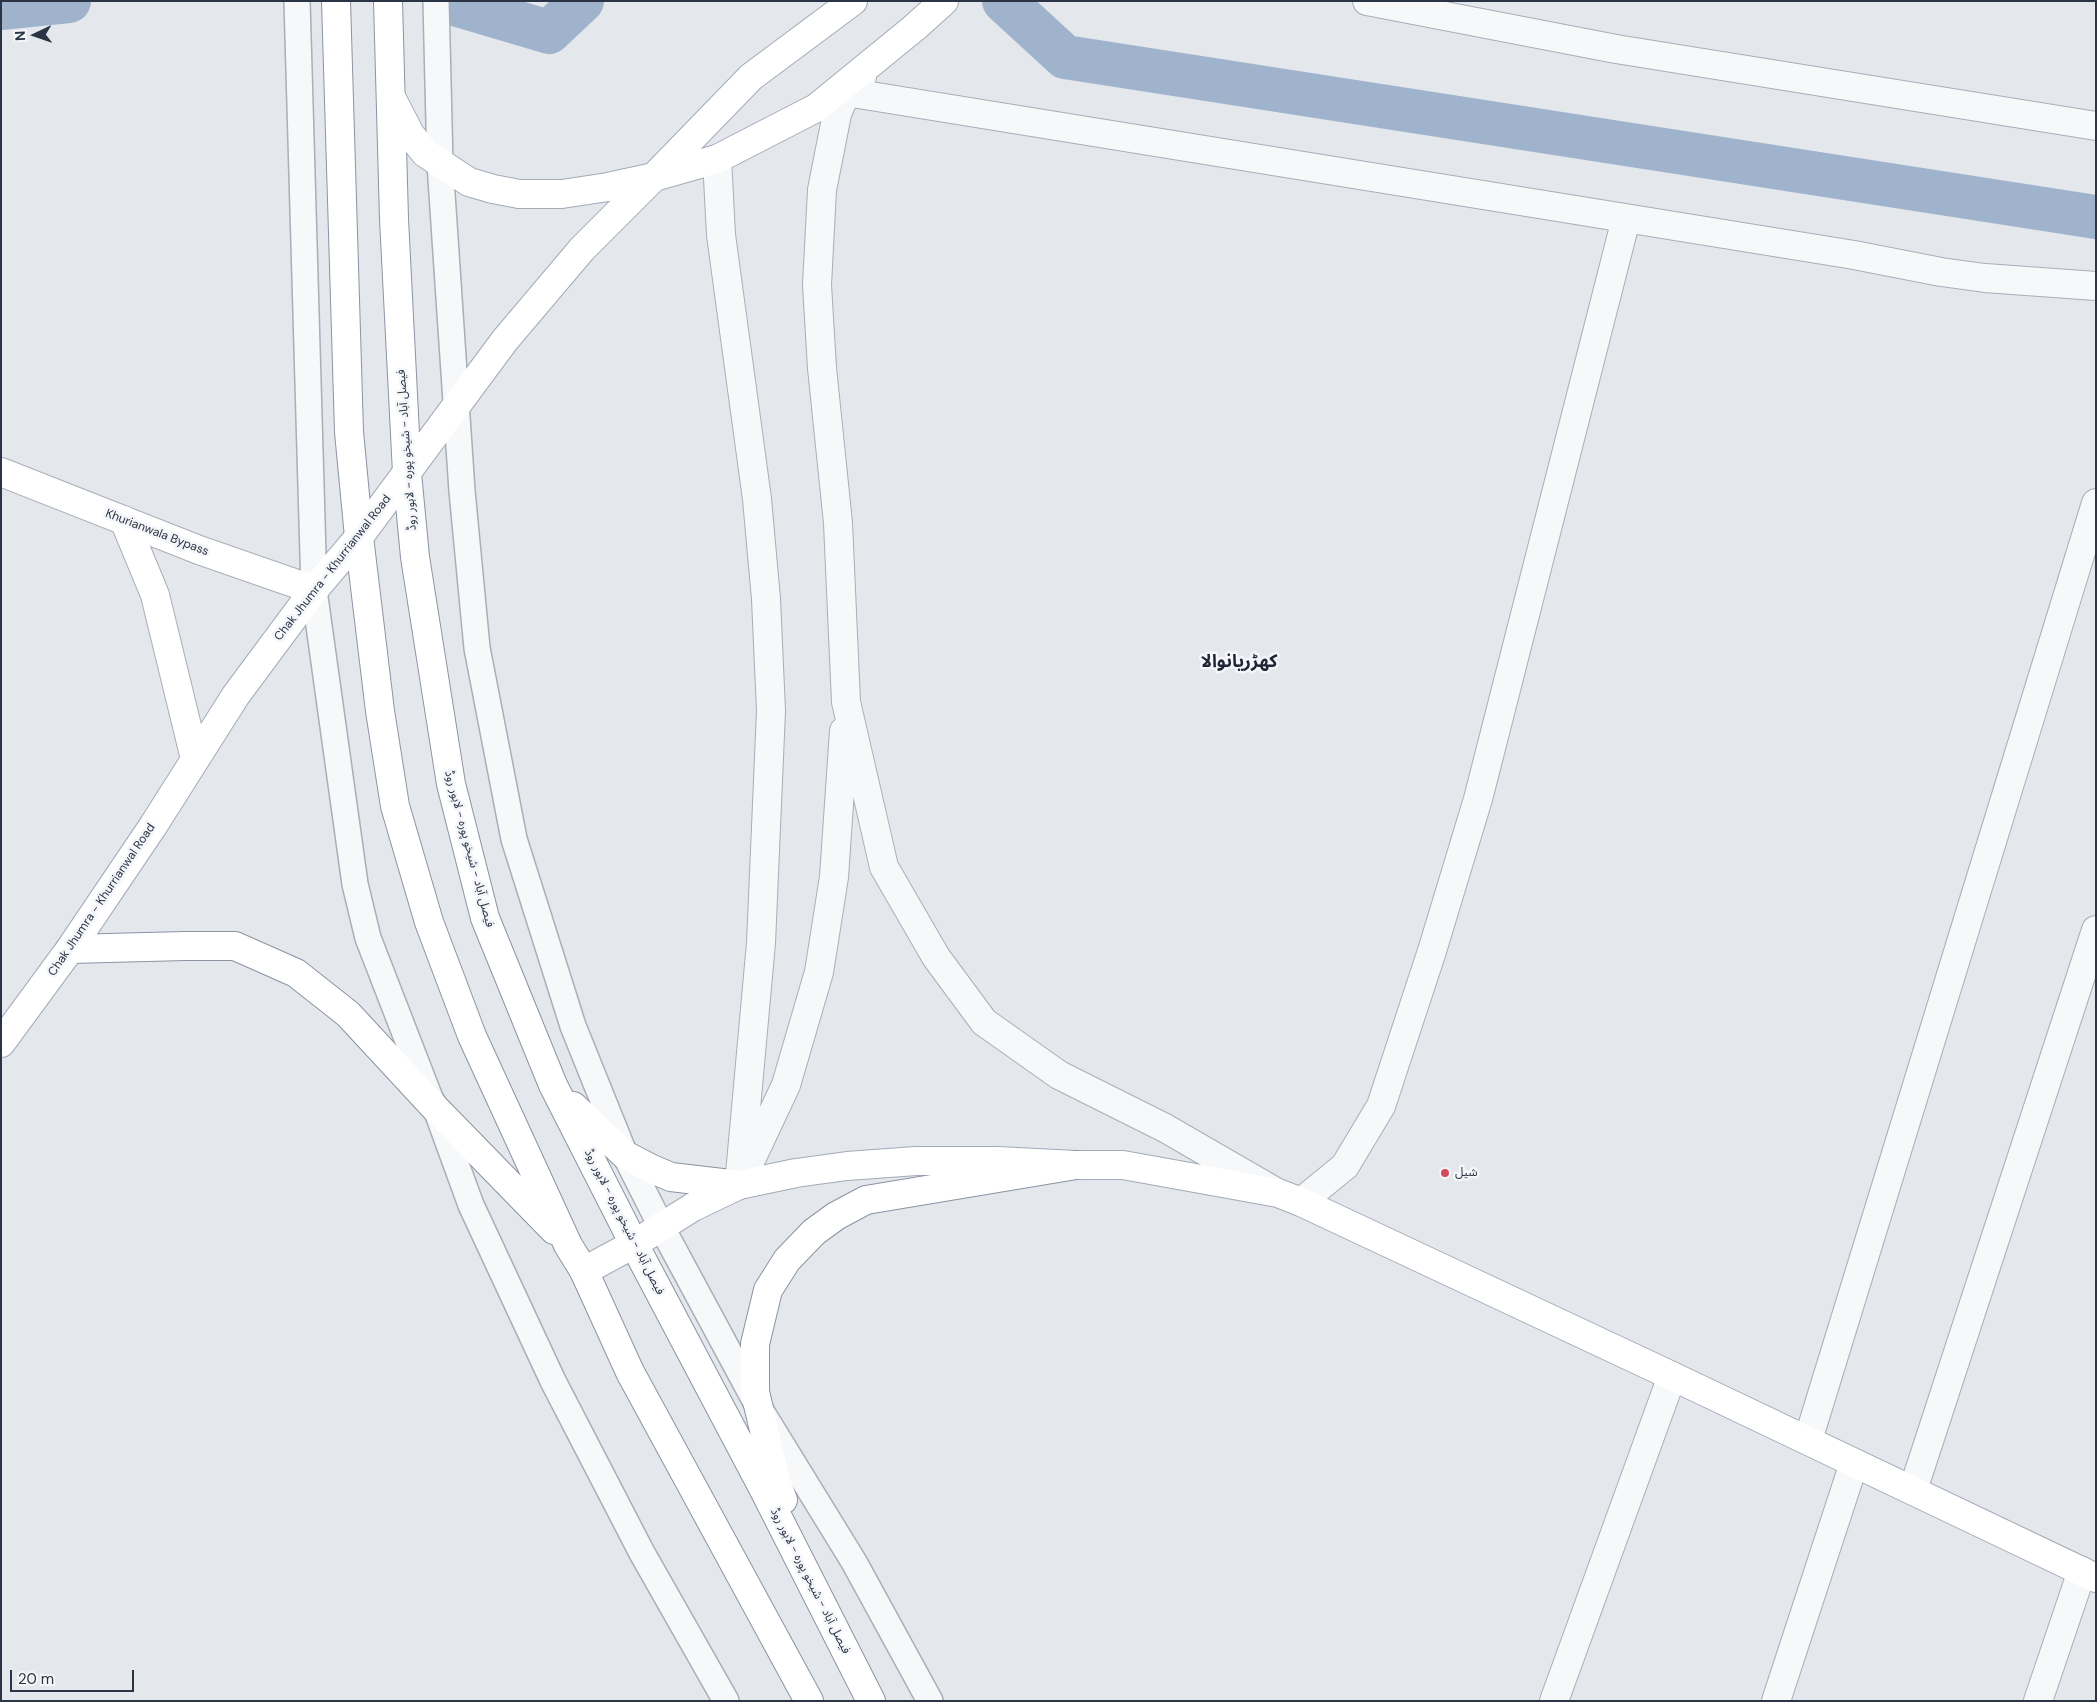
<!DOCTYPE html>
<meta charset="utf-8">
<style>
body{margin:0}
#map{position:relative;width:2097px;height:1702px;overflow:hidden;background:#e4e7ec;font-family:"DM Sans",sans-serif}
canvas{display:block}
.frame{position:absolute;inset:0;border:2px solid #2b3445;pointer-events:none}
.north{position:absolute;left:10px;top:10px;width:50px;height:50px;-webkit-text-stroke:4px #f4f6f9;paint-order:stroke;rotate:267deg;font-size:14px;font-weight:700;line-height:20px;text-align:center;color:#2b3445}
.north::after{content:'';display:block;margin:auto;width:18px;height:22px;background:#2b3445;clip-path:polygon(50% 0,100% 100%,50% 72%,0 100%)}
.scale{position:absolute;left:10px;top:1670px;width:124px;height:22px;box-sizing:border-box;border:2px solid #2b3445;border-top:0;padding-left:6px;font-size:15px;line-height:18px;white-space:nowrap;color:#2b3445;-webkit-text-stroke:4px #f4f6f9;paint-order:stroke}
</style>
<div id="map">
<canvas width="2097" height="1702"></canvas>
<div class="frame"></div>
<div class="north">N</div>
<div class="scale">20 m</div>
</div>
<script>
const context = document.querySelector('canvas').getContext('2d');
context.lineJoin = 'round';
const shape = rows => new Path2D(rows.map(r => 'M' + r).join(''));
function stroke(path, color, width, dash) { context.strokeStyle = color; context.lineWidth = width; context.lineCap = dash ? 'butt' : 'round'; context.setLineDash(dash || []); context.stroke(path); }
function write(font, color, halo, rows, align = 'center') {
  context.font = font + ' "DM Sans","Noto Sans Arabic",sans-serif'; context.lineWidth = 5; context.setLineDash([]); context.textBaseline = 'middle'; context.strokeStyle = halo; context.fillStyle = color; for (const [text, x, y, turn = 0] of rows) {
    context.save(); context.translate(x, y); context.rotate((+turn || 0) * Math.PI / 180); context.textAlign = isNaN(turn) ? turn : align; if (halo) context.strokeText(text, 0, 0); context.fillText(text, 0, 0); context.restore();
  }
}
stroke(shape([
 [444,1,549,32,582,1],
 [1004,1,1065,57,2096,217],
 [1,8,69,1]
]), '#9fb4cc', 44);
const service = shape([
 [297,1,314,590,355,884,368,938,430,1098,436,1109,471,1205,553,1381,642,1553,726,1701],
 [436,1,440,164,462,491,477,648,514,839,573,1026,625,1155,661,1226,758,1406,854,1562,930,1701]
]);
const minor = shape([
 [1367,1,1616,49,2096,126],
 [862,77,846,92,837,114,822,190,817,285,822,368,838,523,846,702,884,867,936,957,984,1022,1059,1075,1165,1128,1274,1191],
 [846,92,1854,255,1941,272,1985,278,2096,286],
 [717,159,721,235,757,499,766,599,771,711,761,943,739,1185],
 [747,1168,786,1085,819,972,834,877,844,731],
 [1301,1202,1345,1166,1381,1106,1432,951,1478,799,1626,219],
 [1808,1440,2096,503],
 [1913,1490,2096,930],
 [1554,1701,1672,1376],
 [1776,1701,1854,1463],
 [2038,1701,2082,1571]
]);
const secondary = shape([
 [1,472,199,550,314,590],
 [124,520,155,595,195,759]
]);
const primary = shape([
 [391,97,410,134,425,153,469,182,493,189,519,194,562,194,608,187,654,177,751,77,853,1],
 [1,1043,70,949,153,826,236,695,314,590,359,537,505,340,582,249,654,177,717,159,816,108,914,28,944,1],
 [584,1271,634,1244,693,1207,739,1185,796,1173,847,1166,916,1161,997,1161,1076,1165,1123,1165,1278,1193,1301,1202,1672,1376,2096,1578]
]);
const trunk = shape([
 [336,1,349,432,359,537,380,711,395,806,429,922,472,1036,568,1245,584,1271,630,1372,809,1701],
 [388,1,394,219,407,473,415,557,451,784,485,918,553,1085,634,1244,764,1490,871,1701],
 [70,949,185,946,235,946,296,973,348,1014,436,1109,554,1230],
 [573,1106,625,1155,652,1169,671,1177,739,1185],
 [783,1500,776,1481,755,1392,755,1344,768,1290,787,1260,814,1232,836,1216,866,1200,1076,1165]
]);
stroke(service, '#a9aeb7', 28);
stroke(minor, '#a9aeb7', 30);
stroke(secondary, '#a9aeb7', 30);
stroke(primary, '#a3abb8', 30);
stroke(trunk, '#8b94a3', 30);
stroke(service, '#f7f8fa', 25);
stroke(minor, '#f7f8fa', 28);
stroke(secondary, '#fff', 28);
stroke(primary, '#fff', 28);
stroke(trunk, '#fff', 28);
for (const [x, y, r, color] of [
 [1445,1173,5,"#d1495b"]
]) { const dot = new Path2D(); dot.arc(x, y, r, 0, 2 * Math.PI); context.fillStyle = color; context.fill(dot); stroke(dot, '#f4f6f9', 2); }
write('12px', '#2b3445', '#f4f6f9', [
 ["فیصل آباد - شیخو پورہ - لاہور روڈ",407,450,-94],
 ["Khurianwala Bypass",157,533,21],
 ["Chak Jhumra - Khurrianwal Road",333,568,-52],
 ["فیصل آباد - شیخو پورہ - لاہور روڈ",469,849,75],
 ["Chak Jhumra - Khurrianwal Road",102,900,-56],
 ["فیصل آباد - شیخو پورہ - لاہور روڈ",624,1222,63],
 ["فیصل آباد - شیخو پورہ - لاہور روڈ",810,1581,63]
]);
write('12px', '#2b3445', '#f4f6f9', [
 ["شیل",1455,1173]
], 'left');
write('bold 18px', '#1d2536', '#f4f6f9', [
 ["کھڑریانوالا",1239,662]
]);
</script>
